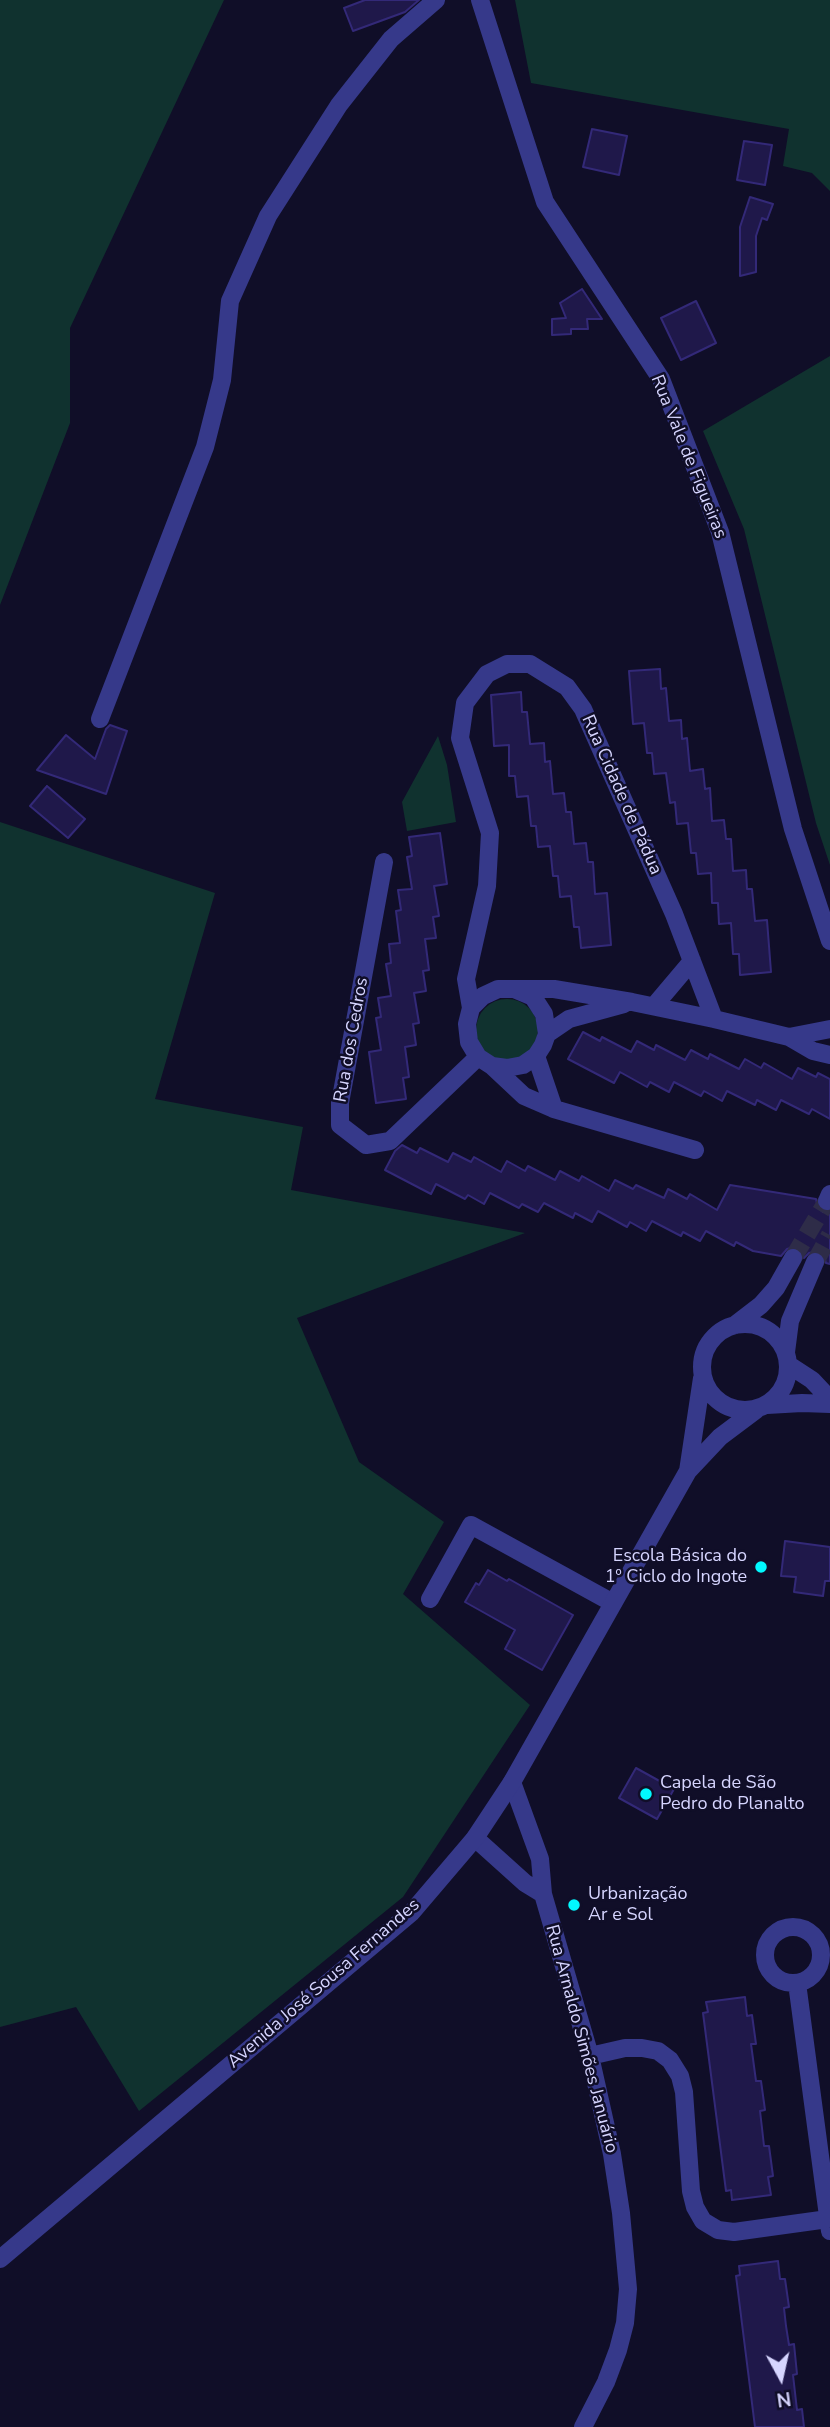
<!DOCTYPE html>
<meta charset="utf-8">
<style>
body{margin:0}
#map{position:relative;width:830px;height:2427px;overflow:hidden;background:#100e28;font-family:"Nunito Sans",sans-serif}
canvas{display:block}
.north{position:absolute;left:746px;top:2343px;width:70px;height:70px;-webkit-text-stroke:5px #100e28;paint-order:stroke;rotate:172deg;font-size:19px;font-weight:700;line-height:28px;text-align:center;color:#d6d5ff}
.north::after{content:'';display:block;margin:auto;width:24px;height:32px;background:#d6d5ff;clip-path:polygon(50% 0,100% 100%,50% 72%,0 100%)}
</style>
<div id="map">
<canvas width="830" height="2427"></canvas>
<div class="north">N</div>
</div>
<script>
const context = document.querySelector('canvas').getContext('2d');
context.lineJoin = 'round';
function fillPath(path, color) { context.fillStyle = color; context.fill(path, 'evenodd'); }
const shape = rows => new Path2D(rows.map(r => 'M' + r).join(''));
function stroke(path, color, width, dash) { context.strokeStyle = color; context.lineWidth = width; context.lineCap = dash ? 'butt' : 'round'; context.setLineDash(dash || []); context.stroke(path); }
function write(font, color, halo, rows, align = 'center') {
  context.font = font + ' "Nunito Sans",sans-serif'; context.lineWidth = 5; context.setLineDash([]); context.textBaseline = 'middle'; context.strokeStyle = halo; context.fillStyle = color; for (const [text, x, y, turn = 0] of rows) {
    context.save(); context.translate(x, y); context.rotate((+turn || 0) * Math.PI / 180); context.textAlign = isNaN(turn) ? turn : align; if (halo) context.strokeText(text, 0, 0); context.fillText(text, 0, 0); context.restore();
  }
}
fillPath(shape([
 [0,0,224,0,70,328,70,423,0,605],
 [515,0,830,0,830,191,812,173,783,166,789,129,531,83],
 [830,356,830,865,816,823,744,529,703,431],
 [438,736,447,765,456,822,407,831,402,802],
 [0,822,215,893,155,1099,303,1127,291,1190,525,1233,297,1318,359,1462,444,1522,403,1594,530,1705,403,1897,139,2111,76,2007,0,2027],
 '476 1030a31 31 0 1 1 62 0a31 31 0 1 1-62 0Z'
]), '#10322f');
const building = shape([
 [365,0,419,0,405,12,353,31,344,8,365,0],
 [592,129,627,136,619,175,583,167,592,129],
 [744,141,772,145,765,185,737,180,744,141],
 [750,197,773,204,767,220,762,218,756,236,756,272,740,276,740,227,750,197],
 [582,289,602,319,587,319,588,329,571,329,571,334,552,335,552,319,566,318,560,303,582,289],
 [696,301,716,343,681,360,661,318,696,301],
 [660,669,661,689,666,688,669,721,681,720,682,739,687,738,690,771,703,769,705,789,710,788,712,821,724,820,726,839,731,839,733,871,746,870,747,889,752,889,755,921,767,920,771,972,740,975,739,954,733,954,731,923,719,924,718,903,712,903,711,873,698,874,696,853,691,853,688,823,677,824,675,802,670,803,666,773,654,774,652,753,647,753,644,723,633,724,629,671,660,669],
 [521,692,522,712,527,712,530,744,544,743,545,762,550,761,553,794,564,793,566,812,571,812,574,844,586,843,588,862,593,862,595,894,607,893,611,945,581,948,579,927,574,927,571,896,560,897,558,876,553,876,550,846,538,847,536,826,531,826,528,796,517,797,515,776,509,776,509,745,494,746,491,695,521,692],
 [110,725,127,731,106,794,37,770,66,735,95,759,106,729,110,725],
 [47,786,85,819,68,838,30,806,47,786],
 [440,833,447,884,434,886,439,916,433,917,436,938,425,939,429,970,423,971,426,991,414,993,419,1023,413,1024,416,1045,405,1047,409,1077,403,1078,406,1099,376,1103,369,1052,381,1050,376,1018,381,1017,378,998,391,996,386,964,391,963,389,944,400,943,396,911,401,910,398,890,412,889,407,857,412,856,409,837,440,833],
 [583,1032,600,1041,602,1037,631,1052,637,1041,654,1050,656,1045,685,1060,691,1050,708,1059,710,1054,739,1069,745,1059,761,1068,764,1063,792,1079,798,1068,816,1077,818,1073,830,1079,830,1119,812,1109,809,1114,781,1100,776,1110,757,1100,755,1105,727,1091,722,1101,704,1091,701,1096,674,1082,669,1092,650,1082,647,1087,620,1072,614,1083,568,1059,583,1032],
 [402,1145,417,1153,420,1148,448,1162,453,1153,471,1162,474,1157,501,1172,507,1161,525,1171,528,1166,555,1180,560,1171,579,1181,582,1176,609,1191,615,1180,633,1189,636,1185,664,1198,668,1189,687,1199,690,1194,717,1210,730,1185,816,1199,818,1208,823,1212,830,1212,830,1264,826,1263,824,1256,819,1251,809,1253,804,1258,802,1252,794,1247,787,1249,781,1256,753,1251,736,1242,734,1246,706,1231,700,1241,683,1232,681,1236,652,1221,646,1231,630,1222,627,1227,598,1211,592,1222,575,1213,573,1218,544,1203,538,1212,522,1204,519,1208,490,1193,484,1204,468,1195,465,1199,436,1184,431,1194,385,1170,395,1151,402,1145],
 [785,1541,830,1547,830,1581,825,1581,823,1596,794,1592,796,1577,781,1576,785,1541],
 [488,1570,507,1581,509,1579,573,1615,542,1670,505,1649,515,1630,465,1602,476,1583,479,1585,488,1570],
 [636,1768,674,1789,657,1819,619,1798,636,1768],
 [745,1997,747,2016,752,2015,756,2044,751,2044,756,2081,761,2081,765,2110,760,2111,762,2128,764,2146,769,2146,773,2176,768,2177,771,2195,732,2200,731,2190,726,2191,703,2013,708,2012,706,2002,745,1997],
 [778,2261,780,2279,785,2279,789,2307,784,2308,786,2326,789,2345,794,2344,797,2374,793,2375,797,2410,802,2409,804,2427,755,2427,736,2276,740,2275,739,2266,778,2261]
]);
fillPath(building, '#1f184a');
stroke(building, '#332978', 2);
stroke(shape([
 [793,1258,827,1201],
 [815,1262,830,1235]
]), '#2e2c48', 18, [18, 9]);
stroke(shape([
 [100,719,205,447,222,380,230,301,268,216,339,105,391,39,436,0],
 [384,862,340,1103,340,1125,366,1145,390,1141,478,1057],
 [514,989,533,997,544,1014,547,1034,543,1045,536,1056,523,1065,507,1068,492,1066,478,1057,469,1042,467,1024,471,1008,483,996,498,989,554,989,632,1002,714,1019,789,1037,813,1051,830,1055],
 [654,1006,692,961],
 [471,1008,466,979,487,886,490,833,460,738,465,703,487,674,507,664,530,664,567,687,583,709,674,914,714,1019],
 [547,1034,569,1019,624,1004],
 [789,1037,830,1029],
 [536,1056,554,1109,695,1150],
 [492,1066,524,1096,554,1109],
 [430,1599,471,1525,613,1603],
 [512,1782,540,1859,543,1894,590,2056,612,2154,621,2213,628,2289,625,2323,618,2350,606,2382,583,2427],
 [475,1838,525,1883,543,1894],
 '765 1955a28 28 0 1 1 56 0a28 28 0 1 1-56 0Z',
 [797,1983,830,2231],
 [590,2056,625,2048,642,2048,658,2051,670,2060,680,2076,684,2092,691,2191,695,2207,703,2221,718,2230,734,2232,828,2219]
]), '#36398a', 18);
stroke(shape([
 [480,0,545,202,661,379,720,532,793,829,830,941],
 [827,1201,830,1194],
 '702 1367a43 43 0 1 1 86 0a43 43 0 1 1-86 0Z',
 [735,1325,761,1305,776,1288,793,1258],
 [786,1352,790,1321,815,1262],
 [789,1365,812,1380,830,1399],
 [767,1405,802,1403,830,1404],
 [688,1471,702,1378],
 [0,2259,412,1912,475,1838,512,1782,688,1471,720,1437,756,1410]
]), '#36398a', 18);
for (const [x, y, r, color] of [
 [761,1567,7,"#01f9ff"],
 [646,1794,7,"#01f9ff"],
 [574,1905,7,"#01f9ff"]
]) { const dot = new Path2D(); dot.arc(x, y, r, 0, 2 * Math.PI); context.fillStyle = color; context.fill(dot); stroke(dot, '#100e28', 2.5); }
write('18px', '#d6d5ff', '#100e28', [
 ["Rua Vale de Figueiras",688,457,68],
 ["Rua Cidade de Pádua",621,795,66],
 ["Rua dos Cedros",352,1040,-80],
 ["Avenida José Sousa Fernandes",324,1984,-41],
 ["Rua Arnaldo Simões Januário",581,2039,75]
]);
write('18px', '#d6d5ff', '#100e28', [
 ["Escola Básica do",747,1557,"right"],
 ["1º Ciclo do Ingote",747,1578,"right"],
 ["Capela de São",660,1784],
 ["Pedro do Planalto",660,1805],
 ["Urbanização",588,1895],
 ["Ar e Sol",588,1916]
], 'left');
</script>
